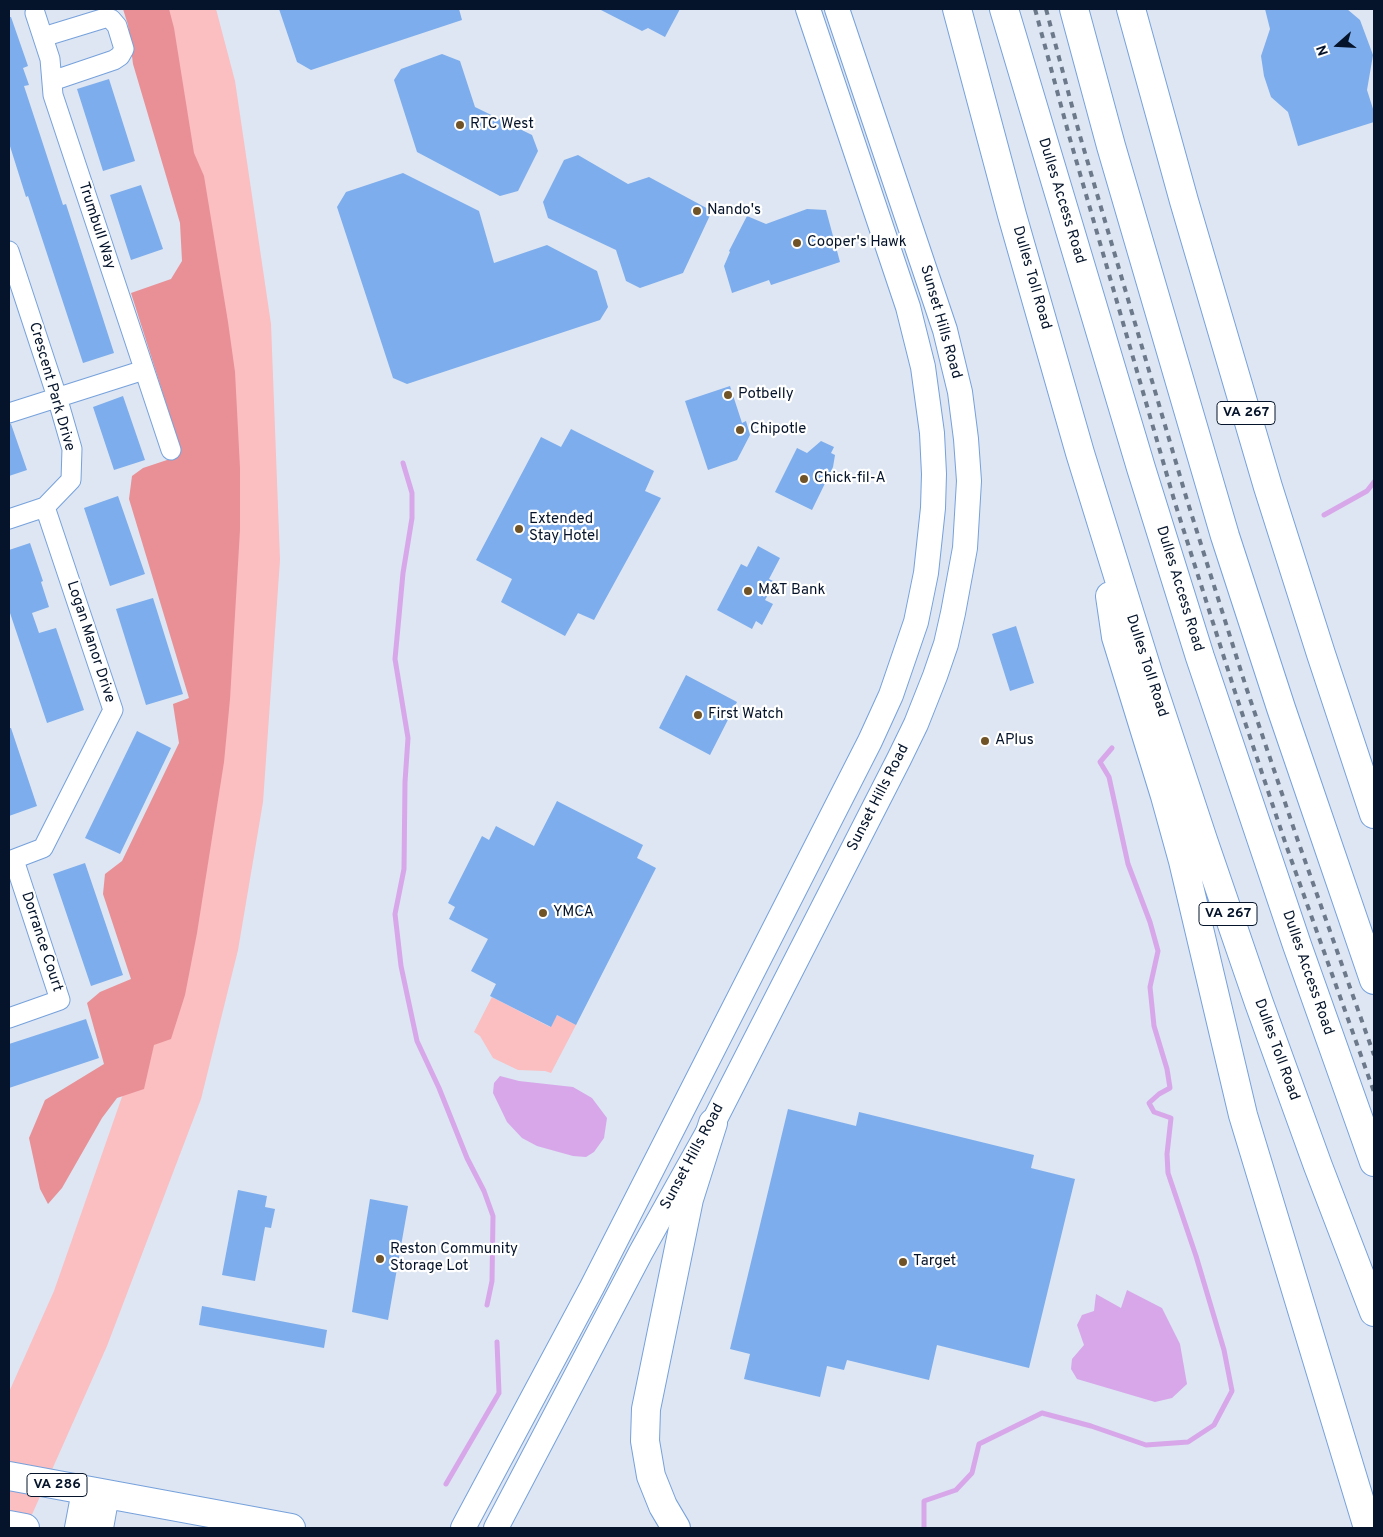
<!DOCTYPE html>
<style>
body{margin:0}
#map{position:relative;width:1383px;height:1537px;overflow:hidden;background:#dde6f2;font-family:Overpass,sans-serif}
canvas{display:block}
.frame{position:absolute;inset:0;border:10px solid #05142a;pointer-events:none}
.north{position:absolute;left:1313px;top:20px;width:50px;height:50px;-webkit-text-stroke:4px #fff;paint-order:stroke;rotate:251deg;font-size:14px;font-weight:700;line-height:20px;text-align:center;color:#05142a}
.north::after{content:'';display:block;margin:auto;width:18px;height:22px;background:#05142a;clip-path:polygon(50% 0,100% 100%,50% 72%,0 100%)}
</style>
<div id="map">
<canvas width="1383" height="1537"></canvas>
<div class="frame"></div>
<div class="north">N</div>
</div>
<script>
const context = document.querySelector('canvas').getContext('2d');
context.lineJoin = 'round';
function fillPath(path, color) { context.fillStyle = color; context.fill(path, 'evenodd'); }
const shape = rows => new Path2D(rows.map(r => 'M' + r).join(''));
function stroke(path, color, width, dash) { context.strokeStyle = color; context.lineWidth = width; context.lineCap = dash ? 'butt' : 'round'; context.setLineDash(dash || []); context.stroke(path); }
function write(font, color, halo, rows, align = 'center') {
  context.font = font + ' Overpass,sans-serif'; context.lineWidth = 4.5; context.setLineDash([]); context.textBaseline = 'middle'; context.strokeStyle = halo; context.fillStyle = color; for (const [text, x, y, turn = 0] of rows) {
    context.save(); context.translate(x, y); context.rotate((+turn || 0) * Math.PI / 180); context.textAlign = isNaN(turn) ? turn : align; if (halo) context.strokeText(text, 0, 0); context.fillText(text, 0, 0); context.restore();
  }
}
fillPath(shape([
 [142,9,216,9,235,81,271,324,280,560,263,802,238,950,201,1099,107,1346,26,1528,9,1528,9,1392,54,1291,137,1054,188,811,192,282],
 [492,997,550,1027,557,1015,576,1025,551,1073,545,1071,518,1070,493,1058,480,1036,474,1032]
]), '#fbbec1');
fillPath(shape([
 [123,9,169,9,174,28,194,153,204,176,228,322,235,372,240,468,240,530,230,699,224,762,197,933,185,995,171,1039,154,1045,144,1089,117,1098,102,1118,62,1188,48,1204,40,1189,29,1138,45,1100,104,1064,87,1003,100,992,131,979,103,894,105,874,122,861,179,743,173,704,189,698,129,499,132,476,143,468,179,456,178,441,131,293,171,279,182,261,180,223,133,64,128,25]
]), '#e89096');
fillPath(shape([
 [500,1076,519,1081,573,1087,592,1098,607,1118,604,1138,594,1152,586,1157,573,1156,537,1146,522,1138,507,1122,493,1093,494,1083],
 [1127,1290,1162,1308,1180,1344,1187,1384,1172,1398,1155,1402,1077,1379,1071,1369,1072,1359,1084,1345,1077,1325,1082,1315,1094,1311,1096,1294,1121,1308]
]), '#d7a7ea');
stroke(shape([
 [403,463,412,493,412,518,403,573,395,659,408,738,405,782,404,869,395,914,401,966,417,1041,439,1088,467,1158,484,1191,493,1216,492,1281,487,1305],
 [1324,515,1367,491,1374,482],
 [446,1484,499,1393,497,1342],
 [924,1528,924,1501,956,1490,972,1473,979,1444,1042,1413,1091,1426,1146,1445,1188,1442,1214,1425,1232,1391,1224,1350,1196,1256,1168,1173,1167,1154,1171,1118,1154,1112,1149,1103,1159,1094,1170,1088,1167,1069,1154,1026,1150,987,1158,951,1150,922,1128,864,1109,777,1100,762,1112,748]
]), '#d7a7ea', 5);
fillPath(shape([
 [279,9,459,9,462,20,311,70,297,62],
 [599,9,680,9,665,37,648,28,642,31],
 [1265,9,1347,9,1360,20,1373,55,1367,90,1374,112,1374,122,1298,146,1288,112,1271,97,1264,76,1261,56,1270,29],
 [9,17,11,17,28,66,23,68,29,85,24,86,63,205,66,204,114,353,83,363,28,196,26,197,9,143],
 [442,54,460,61,475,107,532,135,538,151,518,191,500,196,417,152,394,80,401,69],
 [109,79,135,161,103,171,77,89],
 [578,155,628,184,649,177,712,211,683,273,640,288,626,281,616,250,548,218,543,202,564,160],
 [403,173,479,211,494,263,547,245,597,271,608,307,600,320,407,384,393,378,337,207,346,192],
 [141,185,163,249,131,260,110,195],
 [807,209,826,210,840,262,771,285,769,280,732,293,724,266,730,252,729,251,747,216,766,224],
 [730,386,742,423,746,421,750,435,737,460,708,470,685,401],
 [123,396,145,460,114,470,93,407],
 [9,424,11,424,27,470,9,476],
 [571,429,654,471,645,491,661,498,594,620,578,613,565,636,501,602,512,579,476,560,541,437,561,447],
 [821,441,834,447,831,453,835,455,833,467,812,510,775,492,797,448,807,453],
 [118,496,145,574,110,586,84,508],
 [30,543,43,581,41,582,49,607,32,613,39,633,56,628,84,710,47,723,9,610,9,550],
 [758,546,780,558,769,579,775,582,765,600,773,604,762,625,756,621,752,629,717,610,741,564,747,567],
 [153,598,183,694,146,705,116,609],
 [1016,626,1034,683,1010,691,992,634],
 [686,675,737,702,710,755,659,728],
 [9,728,11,728,37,806,9,816],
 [137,731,171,748,120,854,85,838],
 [557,801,643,845,637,858,656,868,576,1025,557,1015,551,1027,490,996,496,984,471,971,488,939,449,919,455,907,448,903,482,836,489,840,496,826,534,846],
 [85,863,123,975,91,986,53,874],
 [86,1019,99,1058,9,1088,9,1044],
 [788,1109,856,1126,859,1112,1034,1155,1031,1168,1075,1179,1029,1368,937,1345,929,1380,847,1360,844,1370,827,1366,820,1397,744,1379,750,1354,730,1349],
 [238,1190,267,1196,265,1207,275,1209,271,1228,265,1227,255,1281,222,1275],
 [370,1199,408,1206,388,1320,352,1312],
 [202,1306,327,1330,324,1348,199,1325]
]), '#7dadec');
const minor = shape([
 [35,13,50,59,53,95,171,450],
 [43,37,105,18,111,19,117,26,124,49,120,56,114,60,52,81],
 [9,251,57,397,72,449,71,480,45,507,9,519],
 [9,413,144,370],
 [9,861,43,848,113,710,45,507],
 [9,1018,60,1000,14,860]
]);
const major = shape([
 [463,1528,592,1287,870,741,891,695,916,622,926,573,933,508,934,474,932,433,923,367,908,307,808,9],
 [496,1528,641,1252,713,1123,899,759,916,724,935,676,946,644,953,613,965,548,969,481,966,439,960,392,945,330,837,9]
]);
const highway = shape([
 [957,9,1012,215,1080,453,1149,676,1203,840,1259,1003,1318,1166,1374,1312],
 [1004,9,1141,468,1200,657,1297,945,1374,1162],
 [1074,9,1111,146,1225,536,1281,708,1374,980],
 [1131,9,1184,201,1268,487,1321,654,1374,814],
 [1110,596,1116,637,1165,796,1183,861,1243,1115,1368,1528],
 [9,1476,291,1528],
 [9,1525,25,1528],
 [79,1528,86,1491],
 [99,1528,105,1494],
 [676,1528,663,1506,651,1476,645,1441,646,1409,689,1199,713,1123]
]);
stroke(minor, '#76a1dc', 21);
stroke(major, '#76a1dc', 26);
stroke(highway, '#76a1dc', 30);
stroke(minor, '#fff', 19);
stroke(major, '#fff', 24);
stroke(highway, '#fff', 28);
stroke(shape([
 [1035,9,1070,139,1175,503,1235,692,1286,845,1374,1092],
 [1046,9,1080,136,1187,500,1246,687,1298,841,1374,1055]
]), '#6c798a', 4, [6, 6]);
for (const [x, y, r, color] of [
 [460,125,5,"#705327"],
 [697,211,5,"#705327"],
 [797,243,5,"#705327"],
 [728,395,5,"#705327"],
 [740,430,5,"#705327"],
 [804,479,5,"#705327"],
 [519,529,5,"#705327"],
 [748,591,5,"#705327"],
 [698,715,5,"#705327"],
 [985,741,5,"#705327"],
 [543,913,5,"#705327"],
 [380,1259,5,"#705327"],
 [903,1262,5,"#705327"]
]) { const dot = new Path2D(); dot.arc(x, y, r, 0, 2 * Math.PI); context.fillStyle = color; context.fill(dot); stroke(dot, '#fff', 2); }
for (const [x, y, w] of [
 [1246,413,58],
 [1228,914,58],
 [57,1485,60]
]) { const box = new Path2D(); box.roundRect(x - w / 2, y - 11.5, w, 23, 4); context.fillStyle = '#fff'; context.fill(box); stroke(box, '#05142a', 1); }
write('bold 14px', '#05142a', null, [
 ["VA 267",1246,413],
 ["VA 267",1228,914],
 ["VA 286",57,1485]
]);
write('15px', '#05142a', '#fff', [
 ["RTC West",470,125],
 ["Nando's",707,211],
 ["Cooper's Hawk",807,243],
 ["Potbelly",738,395],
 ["Chipotle",750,430],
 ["Chick-fil-A",814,479],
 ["Extended",529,520],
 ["Stay Hotel",529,537],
 ["M&T Bank",758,591],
 ["First Watch",708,715],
 ["APlus",995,741],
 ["YMCA",553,913],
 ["Reston Community",390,1250],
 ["Storage Lot",390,1267],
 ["Target",913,1262]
], 'left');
write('15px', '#05142a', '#fff', [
 ["Dulles Access Road",1061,201,73],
 ["Trumbull Way",96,226,72],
 ["Dulles Toll Road",1031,278,74],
 ["Sunset Hills Road",940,322,74],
 ["Crescent Park Drive",51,387,74],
 ["Dulles Access Road",1179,589,73],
 ["Logan Manor Drive",90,642,72],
 ["Dulles Toll Road",1146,666,72],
 ["Sunset Hills Road",879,798,-63],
 ["Dorrance Court",41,942,72],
 ["Dulles Access Road",1307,973,71],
 ["Dulles Toll Road",1276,1050,70],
 ["Sunset Hills Road",693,1157,-62]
]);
</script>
